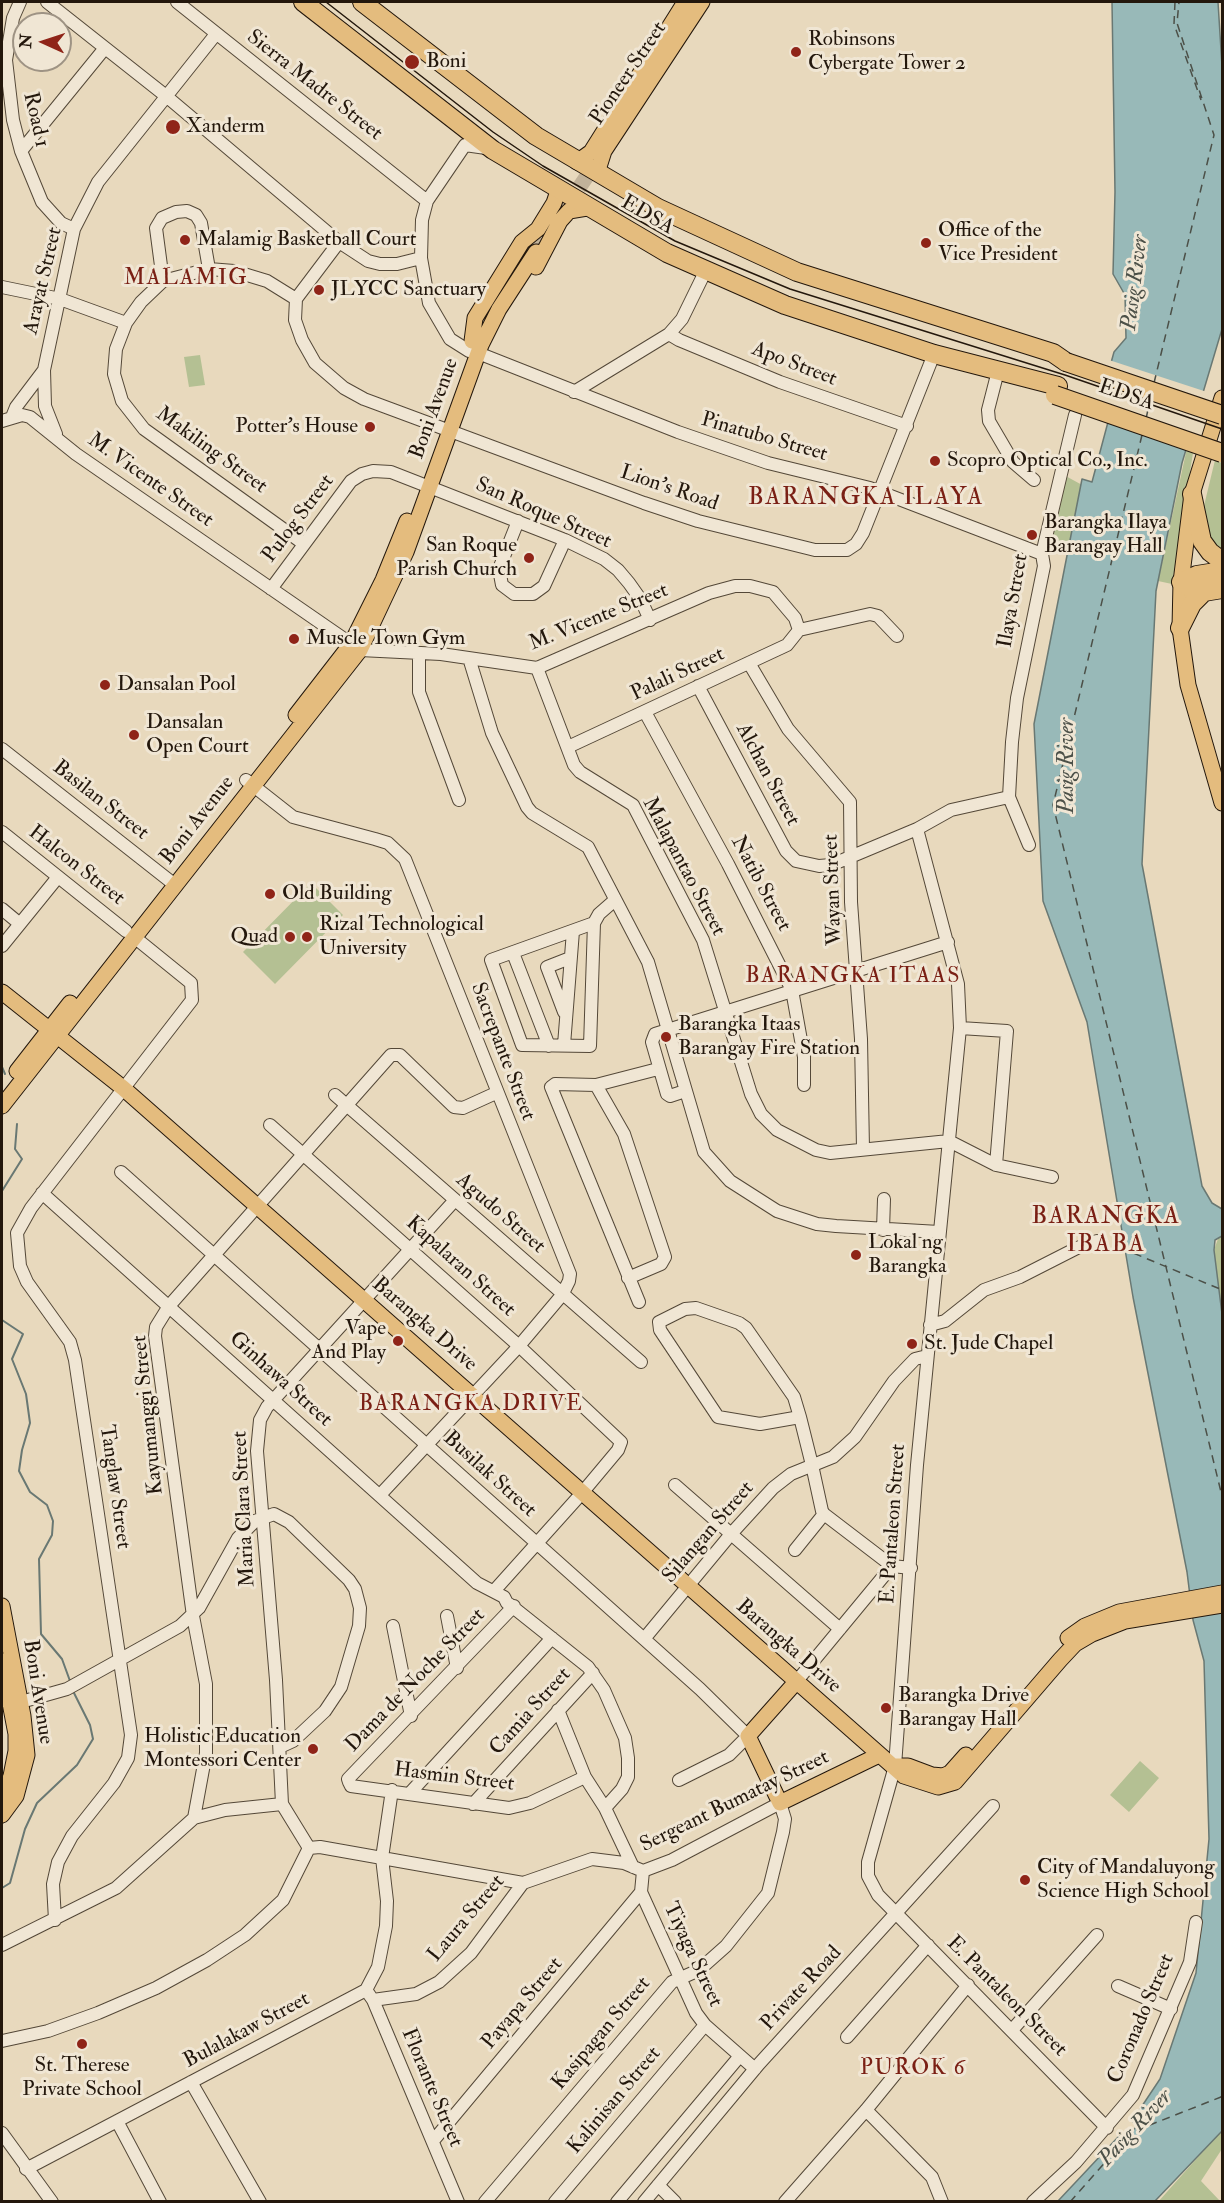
<!DOCTYPE html>
<style>
body{margin:0}
#map{position:relative;width:1224px;height:2203px;overflow:hidden;background:#e8d9bd;font-family:"IM FELL Double Pica",serif}
canvas{display:block}
.frame{position:absolute;inset:0;border:3px solid #23170c;pointer-events:none}
.north{position:absolute;left:12px;top:12px;width:60px;height:60px;box-sizing:border-box;background:#f0e6d4;border:2px solid #9e9384;border-radius:50%;rotate:273deg;font-size:16px;font-weight:700;line-height:24px;text-align:center;color:#23170c}
.north::after{content:'';display:block;margin:auto;width:21px;height:27px;background:#8f2418;clip-path:polygon(50% 0,100% 100%,50% 72%,0 100%)}
</style>
<div id="map">
<canvas width="1224" height="2203"></canvas>
<div class="frame"></div>
<div class="north">N</div>
</div>
<script>
const context = document.querySelector('canvas').getContext('2d');
context.lineJoin = 'round';
function fillPath(path, color) { context.fillStyle = color; context.fill(path, 'evenodd'); }
const shape = rows => new Path2D(rows.map(r => 'M' + r).join(''));
function stroke(path, color, width, dash) { context.strokeStyle = color; context.lineWidth = width; context.lineCap = dash ? 'butt' : 'round'; context.setLineDash(dash || []); context.stroke(path); }
function write(font, color, halo, rows, align = 'center') {
  context.font = font + ' "IM FELL Double Pica",serif'; context.lineWidth = 6; context.setLineDash([]); context.textBaseline = 'middle'; context.strokeStyle = halo; context.fillStyle = color; for (const [text, x, y, turn = 0] of rows) {
    context.save(); context.translate(x, y); context.rotate((+turn || 0) * Math.PI / 180); context.textAlign = isNaN(turn) ? turn : align; if (halo) context.strokeText(text, 0, 0); context.fillText(text, 0, 0); context.restore();
  }
}
fillPath(shape([
 [200,355,205,385,189,387,184,357],
 [1187,448,1193,453,1172,584,1158,581],
 [1215,460,1222,463,1222,554,1210,546,1203,510],
 [1062,474,1084,486,1069,547,1046,541],
 [311,883,343,915,275,984,243,952],
 [1219,1236,1222,1236,1222,1314,1214,1250],
 [1140,1761,1159,1778,1129,1812,1110,1795],
 [1222,2130,1222,2149,1201,2181,1220,2201,1158,2202]
]), '#b4c093');
const water = shape([
 [1112,2,1218,2,1222,66,1222,329,1182,463,1156,591,1142,864,1202,1186,1212,1203,1222,1209,1222,1236,1215,1240,1214,1250,1222,1314,1222,2131,1155,2201,1058,2201,1119,2136,1125,2134,1128,2136,1137,2126,1132,2121,1160,2079,1196,1973,1209,1839,1204,1661,1193,1620,1187,1572,1133,1297,1087,1022,1043,901,1034,724,1082,479,1092,482,1108,422,1096,417,1114,352,1126,338,1125,295,1113,274,1115,192,1112,2]
]);
fillPath(water, '#98b9b8');
stroke(water, '#697873', 1.5);
fillPath(shape([
 [1109,360,1207,392,1190,448,1093,416]
]), '#e8d9bd');
stroke(shape([
 [2,1067,5,1074],
 [2,1191,22,1159,15,1149,17,1124],
 [2,1320,23,1334,12,1359,26,1394,30,1423,22,1450,19,1471,30,1492,47,1505,53,1521,52,1535,39,1559,41,1634,62,1659,70,1681],
 [2,1888,10,1883,25,1829,37,1803,77,1765,93,1739,90,1725,73,1691]
]), '#697873', 2);
stroke(shape([
 [1175,2,1174,24,1201,100],
 [1154,383,1214,135,1177,23,1179,2],
 [1146,419,1150,400],
 [1142,435,1053,805,1222,1496],
 [1121,1248,1220,1289],
 [1070,2202,1132,2132,1221,2097,1222,2089]
]), '#4c5048', 1.5, [8, 6]);
stroke(shape([
 [566,207,598,160],
 [529,248,544,226]
]), '#c1b29a', 15, [15, 8]);
const minor = shape([
 [20,2,13,18,6,60,13,120,21,151,42,202,61,223,74,229],
 [47,2,166,96,339,242,368,261,380,264,397,264,421,258],
 [177,2,427,201],
 [21,151,105,48],
 [339,242,296,299,295,320,302,340,315,363,344,388,364,399,644,503,698,521,815,550,847,550,856,544,863,533,934,354],
 [163,281,156,228,162,218,176,212,187,211,196,215,201,223,209,269],
 [2,287,60,299,126,323],
 [296,299,267,281,234,271,209,269,163,281,141,302,126,323,116,349,114,374,122,401,144,429,304,544],
 [669,334,679,340,780,382,907,426],
 [469,351,450,339,429,303,421,258,422,220,427,201,465,145,486,148],
 [478,353,678,432,768,463,870,488,1042,554],
 [44,370,45,406,56,434],
 [998,371,988,410,989,421,1013,462,1034,480],
 [574,392,669,334,682,319,705,272],
 [12,417,16,407,44,370,74,229,98,182,216,34],
 [2,421,22,415,30,417,76,454,360,650,441,654,537,668,709,593,735,586,750,586,773,592,795,618,799,630],
 [518,521,499,569,502,585,514,594,533,594,544,586,565,540],
 [271,589,351,481,362,474,373,471,391,472,565,540,604,559,618,570,629,583,641,600,650,620],
 [799,630,870,614,878,616,897,636],
 [419,653,419,692,459,800],
 [469,658,492,733,527,807,532,813,588,847,648,962,704,1152,730,1181,777,1211,817,1224,836,1226,939,1232],
 [749,663,788,729,850,802,851,902,861,1039,863,1149],
 [537,668,574,765,580,772,633,805,703,940,751,1094,761,1114,777,1130,816,1150,830,1153,949,1141,996,1165,1052,1177],
 [698,686,786,851,796,861,819,866,831,865,917,829,951,810,1009,797],
 [645,712,728,864,792,990,804,1057,804,1085],
 [568,747,787,645,799,630],
 [2,749,175,885],
 [246,780,293,817,375,839,388,843,405,859,570,1274,569,1281,562,1295,519,1346,380,1495],
 [917,829,958,984,960,1028,917,1465,895,1766,868,1862,868,1876,878,1895,1107,2128],
 [2,832,126,931],
 [1029,845,1009,797,1012,742,1017,698,1044,566,1042,554,1075,415],
 [2,909,20,924],
 [594,923,491,960,522,1045,590,1046,594,923,599,914,615,900],
 [2,946,58,877],
 [513,953,549,1046],
 [564,1012,547,967,570,958],
 [960,1028,1007,1031,996,1165],
 [564,1045,573,931],
 [596,1085,624,1134,665,1257,661,1264,628,1278],
 [685,1091,670,1096,667,1094,652,1042,655,1034,948,942],
 [335,1095,641,1362],
 [270,1125,519,1346,621,1442,618,1450,582,1493,494,1591],
 [121,1172,700,1689,748,1736,729,1755,679,1780],
 [42,1193,477,1583,504,1597,507,1603],
 [883,1230,884,1199],
 [639,1302,551,1087,555,1084,596,1085,658,1069],
 [930,1325,945,1321,984,1290,1020,1277,1077,1248,1097,1241],
 [800,1417,760,1424,718,1417,660,1330,659,1322,685,1309,696,1308,739,1323,746,1328,794,1397,800,1417,812,1465,822,1511,824,1514,892,1566,911,1568],
 [675,1485,840,1629],
 [795,1550,824,1514],
 [509,1604,588,1667,604,1690,625,1738,628,1758,628,1777,622,1789,605,1808],
 [514,1606,348,1779,349,1782,351,1786,509,1808,530,1803,585,1777],
 [447,1616,457,1668],
 [393,1626,411,1716],
 [644,1639,731,1534,773,1488,791,1474,833,1457,855,1437,894,1381,915,1359,927,1356],
 [796,1682,892,1566],
 [2,1700,10,1703,21,1702,67,1689,180,1626,199,1608,238,1538,255,1521,274,1514,289,1522,349,1580,355,1589,360,1608,359,1626,341,1687,325,1711,293,1741,280,1747],
 [558,1710,585,1777,605,1808,633,1867],
 [410,1793,552,1638],
 [473,1804,593,1673],
 [194,1818,206,1753,206,1684,193,1616,155,1336,156,1327,169,1306,391,1055,400,1055,454,1107,463,1108,496,1093],
 [309,1848,320,1847,523,1883,592,1859,624,1863,643,1871,672,1860,780,1803,785,1819,783,1832,768,1893,726,1946,699,1970,672,1982,485,2202],
 [309,1848,282,1804,276,1680,257,1451,260,1420,267,1407,455,1200],
 [643,1871,641,1892,696,2013,705,2025,755,2069],
 [55,1920,53,1884,58,1862,72,1836,114,1783,128,1758,131,1735,75,1360,70,1342,27,1282,20,1266,17,1233,31,1208,192,1000,191,983,133,936],
 [2,1945,116,1888,194,1818,225,1810,282,1804],
 [1118,1986,1171,2009],
 [366,1990,373,2000,458,2202],
 [373,2000,416,1994,439,1982,471,1953,523,1883],
 [1012,2030,1097,1935],
 [847,2037,928,1945],
 [2,2041,48,2031,98,2013,156,1988,207,1960,245,1935,283,1900,309,1848],
 [191,2082,260,2202],
 [866,2110,932,2177,942,2202],
 [117,2121,160,2202],
 [2,2133,52,2202],
 [433,2141,641,1892],
 [26,2169,366,1990,378,1967,386,1926,387,1901,382,1858,392,1790],
 [658,2185,675,2202],
 [555,2202,705,2025],
 [617,2202,739,2057],
 [644,2202,759,2064,993,1806],
 [785,2202,866,2110,968,1985],
 [1033,2202,1076,2162,1133,2095,1190,1962,1196,1922]
]);
const major = shape([
 [577,162,591,152,685,2],
 [597,173,604,151,702,2],
 [536,267,560,221,569,211,587,208],
 [472,341,475,318,522,242,538,229,554,203,558,191],
 [1222,398,1192,494,1181,582,1180,628,1188,685,1222,803],
 [296,715,351,644,383,580,407,521],
 [2,992,123,1088,904,1776,938,1787,955,1782,1060,1660,1075,1644,1092,1634,1125,1621,1222,1605],
 [17,1071,70,1003],
 [2,1106,360,650,406,552,481,345,499,309,536,252],
 [2,1606,23,1716,27,1755,16,1796,2,1815],
 [1068,1638,1085,1626,1119,1612,1222,1593],
 [2,1661,16,1734,16,1751,11,1776,2,1798],
 [796,1682,748,1736,780,1803,879,1755],
 [895,1766,908,1766,932,1775,943,1776,950,1773,966,1755]
]);
const highway = shape([
 [303,2,493,150,667,253,785,305,934,354,1058,386],
 [362,2,536,136,658,208,797,272,1053,353,1066,362],
 [1192,494,1202,541,1210,552,1222,561],
 [1181,582,1198,593,1222,589],
 [1181,582,1197,575,1222,571],
 [1180,628,1192,604,1203,593]
]);
stroke(minor, '#544838', 14);
stroke(major, '#23170c', 17);
stroke(highway, '#23170c', 20);
stroke(minor, '#f0e6d4', 12);
stroke(major, '#e4bc7e', 15);
stroke(highway, '#e4bc7e', 18);
stroke(shape([
 [326,2,493,132,543,166,675,241,790,289,1065,375,1222,429]
]), '#23170c', 1.5);
const highwayBridge = shape([
 [1066,362,1222,415],
 [1055,395,1222,453]
]);
stroke(highwayBridge, '#23170c', 20, []);
stroke(highwayBridge, '#e4bc7e', 18);
for (const [x, y, r, color] of [
 [796,52,6,"#8f2418"],
 [412,62,8,"#8f2418"],
 [173,127,8,"#8f2418"],
 [185,240,6,"#8f2418"],
 [926,243,6,"#8f2418"],
 [319,290,6,"#8f2418"],
 [370,427,6,"#8f2418"],
 [935,461,6,"#8f2418"],
 [1032,535,6,"#8f2418"],
 [529,558,6,"#8f2418"],
 [294,639,6,"#8f2418"],
 [105,685,6,"#8f2418"],
 [134,735,6,"#8f2418"],
 [270,894,6,"#8f2418"],
 [290,937,6,"#8f2418"],
 [307,937,6,"#8f2418"],
 [666,1037,6,"#8f2418"],
 [856,1255,6,"#8f2418"],
 [398,1341,6,"#8f2418"],
 [912,1344,6,"#8f2418"],
 [886,1708,6,"#8f2418"],
 [313,1749,6,"#8f2418"],
 [1025,1880,6,"#8f2418"],
 [82,2044,6,"#8f2418"]
]) { const dot = new Path2D(); dot.arc(x, y, r, 0, 2 * Math.PI); context.fillStyle = color; context.fill(dot); stroke(dot, '#f0e6d4', 2); }
write('21px', '#23170c', '#f0e6d4', [
 ["Robinsons",808,40],
 ["Cybergate Tower 2",808,64],
 ["Boni",426,62],
 ["Xanderm",186,127],
 ["Office of the",938,231],
 ["Vice President",938,255],
 ["Malamig Basketball Court",197,240],
 ["JLYCC Sanctuary",331,290],
 ["Potter's House",358,427,"right"],
 ["Scopro Optical Co., Inc.",947,461],
 ["Barangka Ilaya",1044,523],
 ["Barangay Hall",1044,547],
 ["San Roque",517,546,"right"],
 ["Parish Church",517,570,"right"],
 ["Muscle Town Gym",306,639],
 ["Dansalan Pool",117,685],
 ["Dansalan",146,723],
 ["Open Court",146,747],
 ["Old Building",282,894],
 ["Rizal Technological",319,925],
 ["University",319,949],
 ["Quad",278,937,"right"],
 ["Barangka Itaas",678,1025],
 ["Barangay Fire Station",678,1049],
 ["Lokal ng",868,1243],
 ["Barangka",868,1267],
 ["Vape",386,1329,"right"],
 ["And Play",386,1353,"right"],
 ["St. Jude Chapel",924,1344],
 ["Barangka Drive",898,1696],
 ["Barangay Hall",898,1720],
 ["Holistic Education",301,1737,"right"],
 ["Montessori Center",301,1761,"right"],
 ["City of Mandaluyong",1037,1868],
 ["Science High School",1037,1892],
 ["St. Therese",82,2066,"center"],
 ["Private School",82,2090,"center"]
], 'left');
write('21px', '#23170c', '#f0e6d4', [
 ["Pioneer Street",629,74,-56],
 ["Sierra Madre Street",314,86,38],
 ["Road 1",35,120,77],
 ["EDSA",647,216,30],
 ["Arayat Street",44,281,-77],
 ["Apo Street",794,365,21],
 ["EDSA",1126,396,19],
 ["Boni Avenue",435,409,-70],
 ["Pinatubo Street",764,438,16],
 ["Makiling Street",211,451,36],
 ["M. Vicente Street",150,481,35],
 ["Lion's Road",669,489,19],
 ["San Roque Street",543,514,24],
 ["Pulog Street",299,519,-53],
 ["Ilaya Street",1014,601,-80],
 ["M. Vicente Street",599,618,-22],
 ["Palali Street",678,675,-25],
 ["Alchan Street",767,775,62],
 ["Basilan Street",100,801,38],
 ["Boni Avenue",198,821,-52],
 ["Halcon Street",76,866,38],
 ["Malapantao Street",683,867,62],
 ["Natib Street",760,884,62],
 ["Wayan Street",834,890,-92],
 ["Sacrepante Street",502,1052,69],
 ["Agudo Street",500,1214,41],
 ["Kapalaran Street",460,1267,42],
 ["Barangka Drive",424,1325,41],
 ["Ginhawa Street",280,1380,42],
 ["Kayumanggi Street",149,1415,-96],
 ["Busilak Street",489,1475,42],
 ["Tanglaw Street",114,1487,82],
 ["Maria Clara Street",245,1509,-93],
 ["E. Pantaleon Street",894,1524,-86],
 ["Silangan Street",709,1533,-49],
 ["Barangka Drive",788,1647,41],
 ["Dama de Noche Street",416,1681,-46],
 ["Boni Avenue",37,1692,81],
 ["Camia Street",531,1712,-48],
 ["Hasmin Street",454,1778,7],
 ["Sergeant Bumatay Street",735,1802,-26],
 ["Laura Street",467,1919,-50],
 ["Tiyaga Street",692,1955,65],
 ["Private Road",802,1989,-47],
 ["E. Pantaleon Street",1006,1997,45],
 ["Payapa Street",523,2004,-50],
 ["Coronado Street",1142,2019,-67],
 ["Bulalakaw Street",247,2031,-28],
 ["Kasipagan Street",602,2034,-50],
 ["Florante Street",431,2088,67],
 ["Kalinisan Street",615,2101,-50]
]);
context.letterSpacing = '1.5px';
write('22px', '#7a1f14', '#f0e6d4', [
 ["MALAMIG",186,279],
 ["BARANGKA ITAAS",853,977],
 ["BARANGKA DRIVE",471,1405],
 ["PUROK 6",913,2069]
]);
context.letterSpacing = '0px';
write('italic 22px', '#4c5048', '#f0e6d4', [
 ["Pasig River",1136,283,-83],
 ["Pasig River",1068,766,-90],
 ["Pasig River",1136,2129,-47]
]);
context.letterSpacing = '1.5px';
write('24px', '#7a1f14', '#f0e6d4', [
 ["BARANGKA ILAYA",866,499],
 ["BARANGKA",1106,1218],
 ["IBABA",1106,1246]
]);
context.letterSpacing = '0px';
</script>
